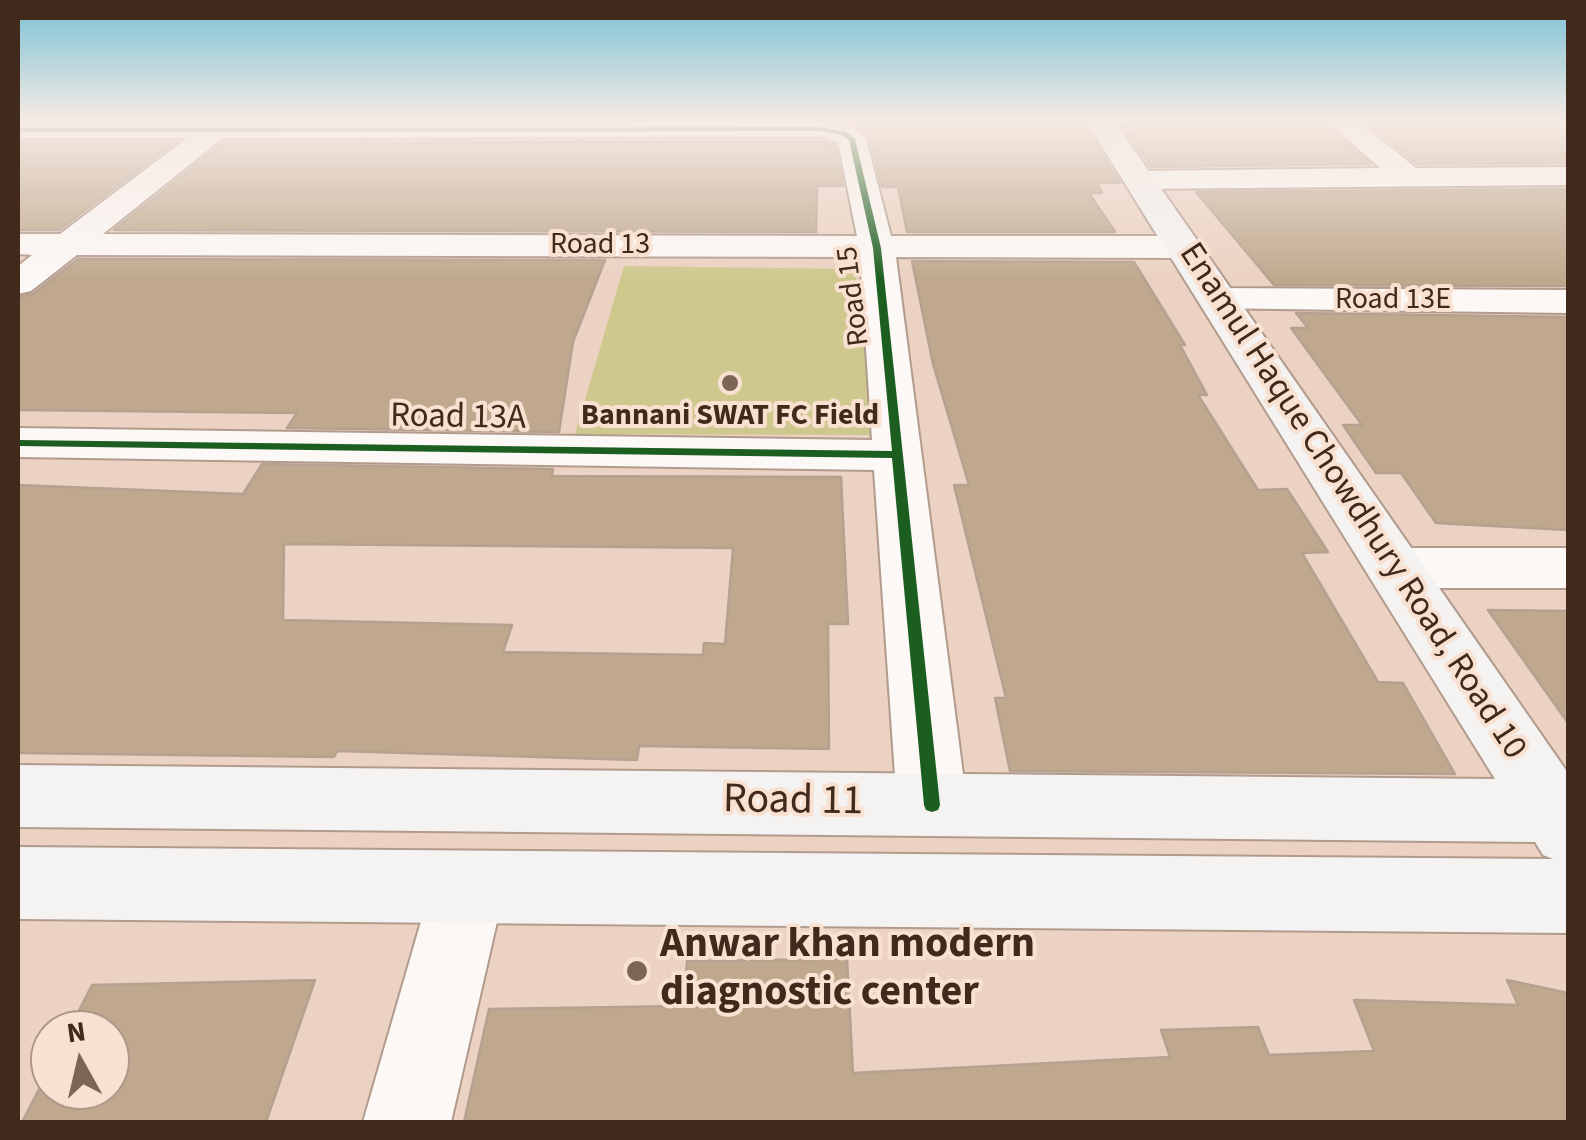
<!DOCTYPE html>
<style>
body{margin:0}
#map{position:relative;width:1586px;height:1140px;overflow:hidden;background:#ecd2c2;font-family:"Source Sans 3",sans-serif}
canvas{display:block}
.frame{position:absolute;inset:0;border:20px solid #412a1b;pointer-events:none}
.north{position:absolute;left:30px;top:1010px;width:100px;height:100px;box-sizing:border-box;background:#f9e1d2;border:2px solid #af9889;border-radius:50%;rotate:352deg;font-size:28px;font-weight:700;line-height:40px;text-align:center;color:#412a1b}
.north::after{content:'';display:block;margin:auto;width:35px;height:45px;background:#7d6555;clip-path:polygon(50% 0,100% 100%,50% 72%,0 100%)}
</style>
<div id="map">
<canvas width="1586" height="1140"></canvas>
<div class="frame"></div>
<div class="north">N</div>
</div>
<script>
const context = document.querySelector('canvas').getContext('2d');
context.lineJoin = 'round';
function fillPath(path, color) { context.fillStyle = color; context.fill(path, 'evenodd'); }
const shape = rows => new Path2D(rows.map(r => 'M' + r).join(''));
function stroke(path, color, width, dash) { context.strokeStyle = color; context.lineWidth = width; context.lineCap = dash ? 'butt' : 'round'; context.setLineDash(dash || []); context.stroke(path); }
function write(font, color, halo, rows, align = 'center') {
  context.font = font + ' "Source Sans 3",sans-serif'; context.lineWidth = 8; context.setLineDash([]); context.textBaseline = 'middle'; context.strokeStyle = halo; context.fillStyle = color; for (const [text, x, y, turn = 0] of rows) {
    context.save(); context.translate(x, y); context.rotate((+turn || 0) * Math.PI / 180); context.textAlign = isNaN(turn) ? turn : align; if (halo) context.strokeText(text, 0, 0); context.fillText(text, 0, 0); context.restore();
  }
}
fillPath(shape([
 [624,266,855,269,879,435,575,434]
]), '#cec88f');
const building = shape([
 [841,121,1082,121,1120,183,1097,183,1102,193,1089,193,1115,232,907,232,898,187,882,187,869,136,857,124,841,121],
 [1118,121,1314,121,1324,123,1370,164,1151,167,1118,121],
 [1568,121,1568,163,1417,164,1367,123,1568,121],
 [820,141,835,145,843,186,817,186,816,232,114,230,224,142,820,141],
 [18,142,176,142,59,230,18,230,18,142],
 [1568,189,1568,286,1274,285,1196,192,1568,189],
 [78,259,605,260,573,342,559,432,287,428,297,413,18,410,18,297,33,294,78,259],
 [912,261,1134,262,1185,345,1180,345,1207,395,1198,395,1258,490,1287,489,1328,552,1302,553,1378,682,1403,683,1455,774,1010,771,995,698,1006,698,954,485,969,485,933,364,912,261],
 [1296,313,1568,317,1568,530,1436,523,1401,473,1376,473,1343,425,1362,425,1291,328,1308,328,1296,313],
 [262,464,553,469,552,476,841,477,848,624,828,624,829,749,639,746,637,760,337,751,334,757,18,753,18,485,243,494,262,464],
 [284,544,733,548,725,644,704,643,703,655,503,652,512,625,283,620,284,544],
 [1488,610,1568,611,1568,723,1488,610],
 [847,959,853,1073,1170,1057,1161,1030,1258,1027,1269,1055,1374,1051,1354,1000,1518,1005,1507,980,1568,993,1568,1122,464,1122,489,1009,684,1006,687,961,847,959],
 [315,980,266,1122,22,1122,50,1068,50,1090,110,1090,110,1030,69,1030,92,985,315,980]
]);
fillPath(building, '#bfa88d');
stroke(building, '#b4a190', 2.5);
const street = shape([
 [821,121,854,127,866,139,891,236,1183,236,1195,240,1201,247,1195,254,1183,258,896,257,967,805,957,827,932,836,907,827,897,805,874,470,18,457,18,428,872,440,860,257,77,255,31,291,18,294,18,266,32,255,18,254,18,234,60,234,187,138,18,138,18,122,821,121],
 [820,137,838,142,857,236,103,234,223,138,820,137],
 [1327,121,1358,121,1416,168,1568,167,1568,185,1139,189,1123,180,1139,171,1380,168,1327,121],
 [1218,288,1568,290,1568,313,1204,308,1199,300,1204,292,1218,288],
 [1395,548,1568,548,1568,588,1395,588,1376,582,1368,568,1376,554,1395,548],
 [468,851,494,861,505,887,451,1122,363,1122,431,887,442,861,468,851]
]);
const secondary = shape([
 [1086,121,1114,121,1568,773,1568,933,18,919,18,847,1553,859,1543,855,1535,842,18,827,18,765,1495,779,1086,121]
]);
stroke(street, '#b19b8d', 4);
stroke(secondary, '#b19b8d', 4);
fillPath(street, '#fcf8f6');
fillPath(secondary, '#f4f3f2');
fillPath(shape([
 [820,127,846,132,855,139,881,248,940,805,938,810,932,812,926,810,924,805,892,458,18,446,18,440,892,451,873,248,849,140,842,135,820,131,18,132,18,128,820,127]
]), '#1b5e20');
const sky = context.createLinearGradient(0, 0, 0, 280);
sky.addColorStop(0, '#79c1d5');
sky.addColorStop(0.43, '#f6ebe4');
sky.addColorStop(1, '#f6ebe400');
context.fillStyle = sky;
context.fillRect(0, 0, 1586, 280);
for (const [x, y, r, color] of [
 [730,383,10,"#7d6555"],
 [637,971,12,"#7d6555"]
]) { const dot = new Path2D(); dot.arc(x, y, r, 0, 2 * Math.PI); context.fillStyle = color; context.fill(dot); stroke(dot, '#f9e1d2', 4); }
write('30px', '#412a1b', '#f9e1d2', [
 ["Road 13",600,246],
 ["Road 15",855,296,-97],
 ["Road 13E",1393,301]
]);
write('bold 30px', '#412a1b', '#f9e1d2', [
 ["Bannani SWAT FC Field",730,417]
]);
write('35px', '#412a1b', '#f9e1d2', [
 ["Road 13A",458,419,1],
 ["Enamul Haque Chowdhury Road, Road 10",1351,502,57]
]);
write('42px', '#412a1b', '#f9e1d2', [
 ["Road 11",793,803,1]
]);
write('bold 42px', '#412a1b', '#f9e1d2', [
 ["Anwar khan modern",660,947],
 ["diagnostic center",660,995]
], 'left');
</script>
